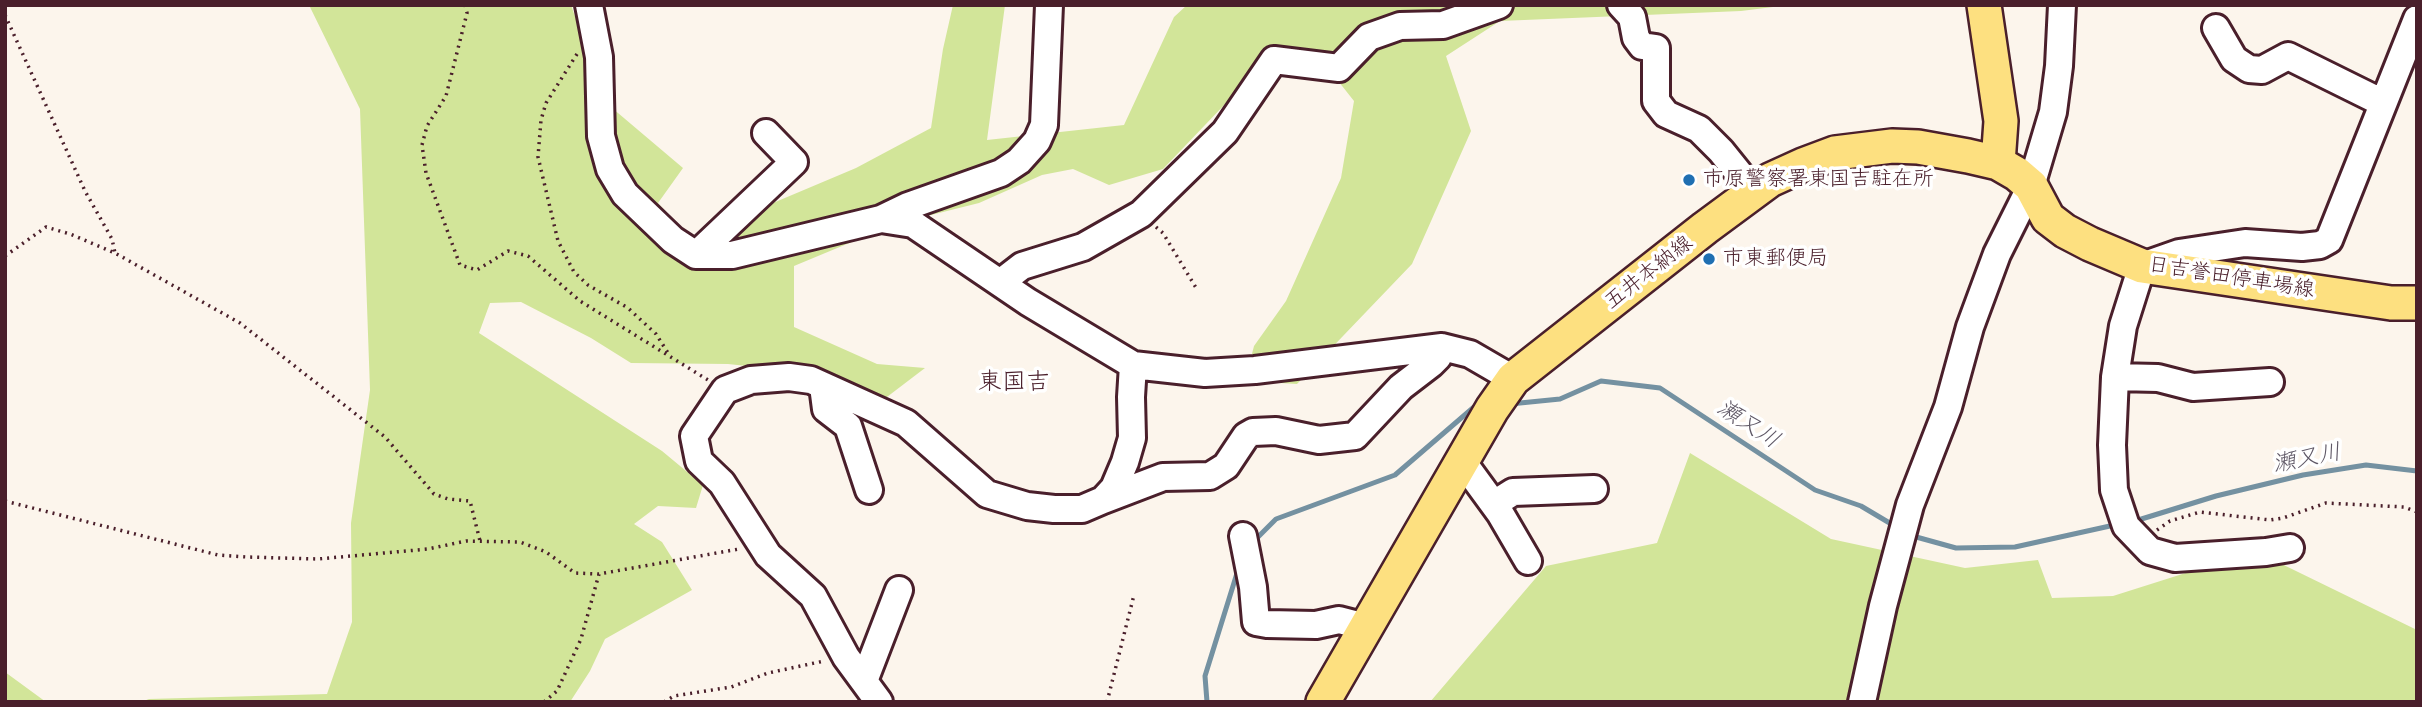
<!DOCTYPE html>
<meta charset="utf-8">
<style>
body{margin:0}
#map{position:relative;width:2422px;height:707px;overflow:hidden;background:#fcf5ec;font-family:Pangolin,sans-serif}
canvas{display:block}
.frame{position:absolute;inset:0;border:7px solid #4a1f2b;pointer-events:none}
</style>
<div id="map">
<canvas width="2422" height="707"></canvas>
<div class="frame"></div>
</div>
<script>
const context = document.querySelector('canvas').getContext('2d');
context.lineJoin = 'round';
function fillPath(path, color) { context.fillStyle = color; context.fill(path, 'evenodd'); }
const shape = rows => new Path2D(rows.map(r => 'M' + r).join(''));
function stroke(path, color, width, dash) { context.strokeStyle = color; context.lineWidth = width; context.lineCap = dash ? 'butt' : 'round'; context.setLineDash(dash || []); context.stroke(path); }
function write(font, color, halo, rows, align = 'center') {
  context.font = font + ' Pangolin,"Klee One",sans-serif'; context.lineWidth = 7; context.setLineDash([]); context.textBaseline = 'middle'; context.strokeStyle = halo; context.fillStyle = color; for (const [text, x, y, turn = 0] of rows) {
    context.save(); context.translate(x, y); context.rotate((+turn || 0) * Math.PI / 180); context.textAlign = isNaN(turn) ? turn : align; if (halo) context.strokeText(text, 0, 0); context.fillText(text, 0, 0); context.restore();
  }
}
fillPath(shape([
 [309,5,571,5,605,102,683,168,658,203,690,238,856,168,931,128,943,49,953,5,1005,5,987,140,1124,125,1174,17,1187,5,1789,5,1741,11,1500,21,1446,56,1471,131,1412,264,1297,384,1245,381,1254,346,1286,301,1341,178,1354,101,1331,72,1285,73,1227,102,1163,169,1109,185,1073,169,1042,175,979,203,895,224,794,266,794,327,877,364,925,368,862,416,813,373,728,364,631,363,591,338,521,302,490,303,479,333,662,451,703,485,696,508,658,506,634,524,662,542,692,590,605,639,590,671,570,702,141,702,149,699,327,694,352,622,351,523,370,390,360,109],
 [1690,453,1831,539,1965,568,2038,560,2052,598,2113,596,2255,551,2417,630,2417,702,1430,702,1546,566,1657,543],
 [5,672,46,702,5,702]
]), '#d2e599');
stroke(shape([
 [1510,404,1560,399,1601,381,1660,388,1815,490,1861,506,1898,528],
 [2135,521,2216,496,2303,475,2366,465,2417,471],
 [1909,535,1956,548,2015,547,2119,524],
 [1252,543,1276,519,1395,475,1474,407,1479,407],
 [1207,702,1205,676,1238,570]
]), '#7491a1', 5);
const minor = shape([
 [589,5,599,57,601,136,610,169,625,194,673,240,696,255,732,255,881,219,908,206,1001,173,1019,161,1037,141,1044,125,1049,5],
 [1621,5,1632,17,1636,38,1642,46,1656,48,1656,101,1666,114,1699,129,1721,151,1754,192],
 [2216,28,2234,59,2249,69,2262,70,2288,56,2383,103],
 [881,219,913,224,1028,302,1133,365,1205,373,1255,370,1442,347,1470,354,1513,379],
 [696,255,794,162,766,133],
 [1000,283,1022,266,1083,247,1141,214,1225,132,1274,60,1339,68,1369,37,1400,26,1443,25,1499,5],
 [2115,377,2158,378,2193,387,2270,382],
 [823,386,826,409,848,426,869,490],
 [1462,461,1500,513,1528,561],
 [1103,500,1163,477,1210,476,1226,466,1246,436,1253,432,1276,431,1319,440,1355,436,1401,387,1431,364,1438,357,1442,347],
 [1494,504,1513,492,1594,489],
 [1243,536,1253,587,1256,622,1267,624,1316,625,1339,620,1366,627],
 [2290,548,2266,552,2175,558,2150,551,2126,526,2114,490,2112,445,2115,377,2123,326,2142,266,2179,253,2245,243,2302,247,2320,245,2329,240,2417,19],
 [864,681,899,590],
 [879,702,846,657,813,596,768,555,722,483,699,461,694,436,725,390,751,380,789,377,811,380,906,423,987,494,1027,506,1054,509,1082,509,1103,500,1114,488,1125,462,1132,438,1131,397,1133,365],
 [1862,702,1883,606,1910,505,1948,407,1970,327,1997,254,2031,186,2053,112,2059,66,2062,5]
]);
const major = shape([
 [1984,5,2001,121,1998,163],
 [1323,702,1492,409,1513,379,1705,228,1770,180,1803,165,1835,153,1892,146,1918,147,1968,156,1998,163,2017,174,2031,186,2048,218,2065,231,2090,244,2142,266,2391,303,2417,303]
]);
stroke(minor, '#4a1f2b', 32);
stroke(major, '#4a1f2b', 38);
stroke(shape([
 [465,5,467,13,446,96,427,126,422,145,426,173,460,265,477,270,508,251,528,256,580,301,708,380],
 [5,15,85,191,112,239,115,253],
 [577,54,546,103,541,120,538,157,558,241,574,272,588,285,628,308,656,334,670,356],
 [1156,227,1163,233,1198,291],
 [5,256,46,227,70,234,115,253,240,323,385,437,434,494,448,499,470,501,480,541],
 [5,501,218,555,247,557,318,559,428,549,466,541,520,542,546,552,575,573,599,574,739,549],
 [2157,530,2170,521,2200,512,2270,520,2283,518,2326,503,2404,507,2417,512],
 [544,702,557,691,581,639,599,574],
 [664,702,674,696,731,687,768,673,824,661],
 [1107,702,1134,595]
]), '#4a1f2b', 3.5, [2, 5]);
stroke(minor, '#fff', 26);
stroke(major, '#fde080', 33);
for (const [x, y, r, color] of [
 [1689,180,7,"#1f6fb2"],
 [1709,259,7,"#1f6fb2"]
]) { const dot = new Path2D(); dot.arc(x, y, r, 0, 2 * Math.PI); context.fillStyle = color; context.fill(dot); stroke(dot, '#fff', 2.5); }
write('21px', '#4a1f2b', '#fff', [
 ["市原警察署東国吉駐在所",1703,180],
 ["市東郵便局",1723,259]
], 'left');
write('21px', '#4a1f2b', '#fff', [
 ["五井本納線",1649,273,-38],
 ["日吉誉田停車場線",2231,278,9]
]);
write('italic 23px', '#5f5866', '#fff', [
 ["瀬又川",1748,425,33],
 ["瀬又川",2307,459,-11]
]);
write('24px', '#4a1f2b', '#fff', [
 ["東国吉",1014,383]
]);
</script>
